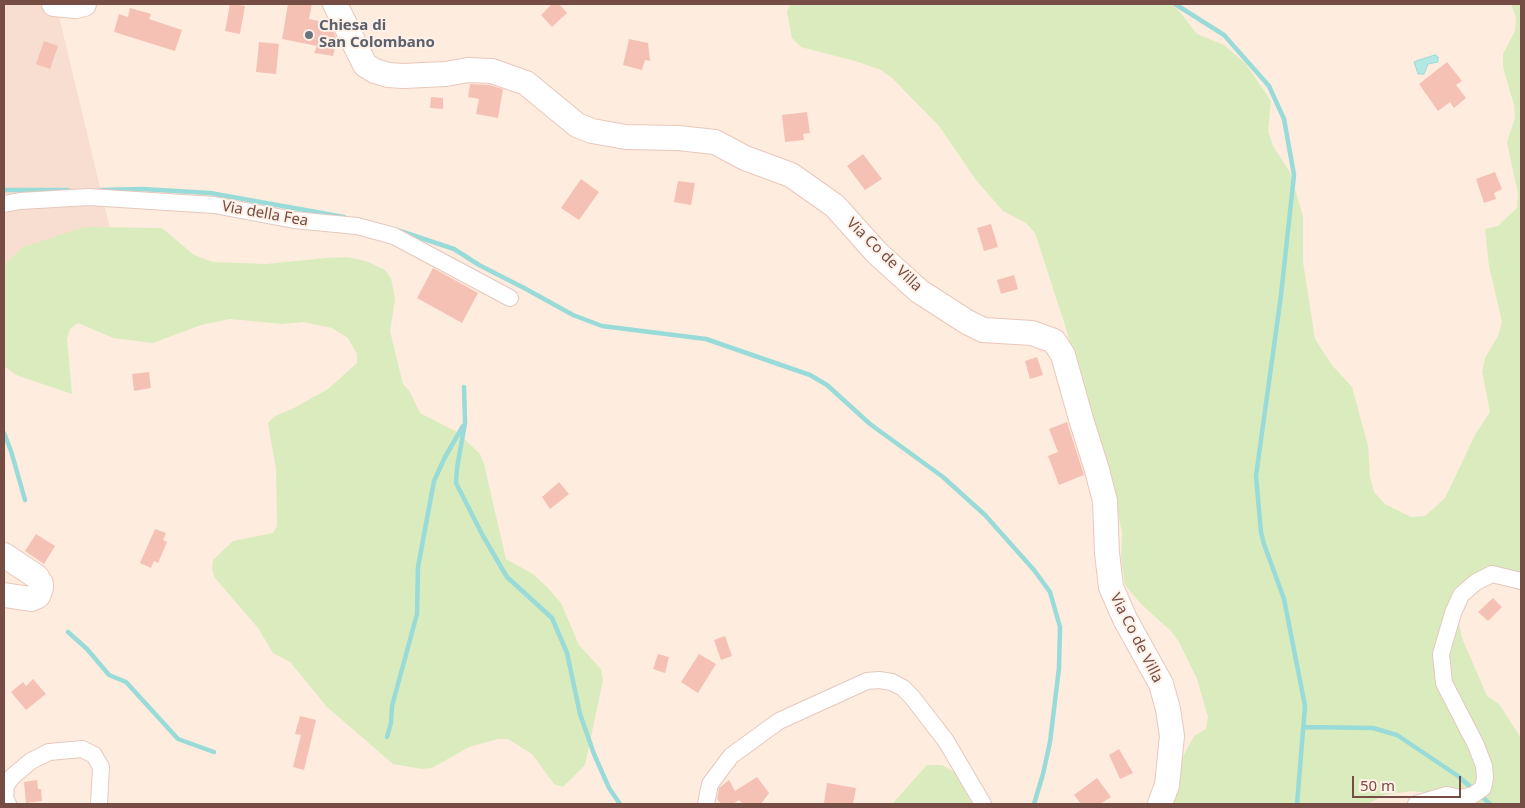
<!DOCTYPE html>
<style>
body{margin:0}
#map{position:relative;width:1525px;height:808px;overflow:hidden;background:#feecdf;font-family:"Noto Sans",sans-serif}
canvas{display:block}
.frame{position:absolute;inset:0;border:5px solid #764d45;pointer-events:none}
.scale{position:absolute;left:1352px;top:776px;width:109px;height:22px;box-sizing:border-box;border:2px solid #764d45;border-top:0;padding-left:6px;font-size:15px;line-height:18px;white-space:nowrap;color:#764d45;-webkit-text-stroke:4px #fff1e7;paint-order:stroke}
</style>
<div id="map">
<canvas width="1525" height="808"></canvas>
<div class="frame"></div>
<div class="scale">50 m</div>
</div>
<script>
const context = document.querySelector('canvas').getContext('2d');
context.lineJoin = 'round';
function fillPath(path, color) { context.fillStyle = color; context.fill(path, 'evenodd'); }
const shape = rows => new Path2D(rows.map(r => 'M' + r).join(''));
function stroke(path, color, width, dash) { context.strokeStyle = color; context.lineWidth = width; context.lineCap = dash ? 'butt' : 'round'; context.setLineDash(dash || []); context.stroke(path); }
function write(font, color, halo, rows, align = 'center') {
  context.font = font + ' "Noto Sans",sans-serif'; context.lineWidth = 4; context.setLineDash([]); context.textBaseline = 'middle'; context.strokeStyle = halo; context.fillStyle = color; for (const [text, x, y, turn = 0] of rows) {
    context.save(); context.translate(x, y); context.rotate((+turn || 0) * Math.PI / 180); context.textAlign = isNaN(turn) ? turn : align; if (halo) context.strokeText(text, 0, 0); context.fillText(text, 0, 0); context.restore();
  }
}
fillPath(shape([
 [4,4,56,4,128,304,4,331]
]), '#f8ded0');
fillPath(shape([
 [790,4,1172,4,1179,11,1197,34,1224,45,1246,64,1271,101,1268,131,1273,146,1290,172,1303,216,1303,262,1315,339,1332,365,1352,387,1368,446,1370,477,1374,492,1385,504,1411,517,1425,516,1445,498,1476,433,1490,412,1482,371,1485,358,1498,336,1502,322,1489,266,1485,229,1498,226,1517,208,1518,194,1507,142,1515,118,1514,105,1503,67,1503,54,1515,31,1516,18,1511,4,1521,4,1521,587,1494,579,1469,594,1459,622,1462,638,1487,696,1499,704,1521,738,1521,804,1431,804,1426,793,1413,791,1384,795,1368,804,1170,804,1180,762,1194,736,1206,729,1208,717,1197,679,1179,642,1171,631,1141,604,1125,585,1121,559,1122,532,1116,506,1064,322,1035,233,1026,223,1003,211,976,180,939,126,892,78,881,70,855,61,801,47,792,38,787,12],
 [85,227,162,228,194,255,213,262,266,264,326,258,347,257,366,261,385,270,391,278,395,299,390,331,403,384,410,392,420,413,457,432,480,454,484,464,506,559,533,574,548,588,561,603,579,645,601,669,603,680,585,765,563,787,554,784,532,754,508,739,498,739,469,747,432,768,422,769,393,764,327,707,290,662,273,653,258,628,215,578,212,569,213,560,233,541,273,533,277,526,276,469,268,423,275,416,294,408,328,389,357,363,357,354,348,338,332,328,303,322,282,324,230,319,201,325,153,343,113,338,78,323,70,329,67,339,72,394,16,375,4,366,4,265,23,247],
 [927,765,942,765,954,772,972,804,892,804]
]), '#daecbd');
const water = shape([
 [1435,55,1438,57,1438,62,1428,64,1424,74,1418,74,1414,62,1416,61,1435,55]
]);
fillPath(water, '#b3e8e5');
stroke(water, '#98dbd8', 1);
stroke(shape([
 [1175,4,1224,35,1269,86,1284,119,1294,175,1281,295,1256,476,1261,532,1264,544,1284,599,1305,706,1297,804],
 [4,190,68,190],
 [101,190,142,189,210,193,344,217],
 [397,230,454,249,479,265,526,289,573,315,602,326,706,339,810,375,827,385,870,424,943,477,985,515,1034,570,1050,592,1060,627,1059,668,1050,742,1043,774,1034,804],
 [464,387,465,423,457,468,456,483,483,536,507,577,552,618,567,653,580,714,594,754,609,788,620,804],
 [4,433,11,451,25,500],
 [68,632,87,649,109,675,126,682,178,739,214,752],
 [1304,727,1373,728,1397,735,1458,776,1474,790],
 [387,737,391,723,392,706,417,614,418,567,434,481,445,457,463,426],
 [1480,795,1490,804]
]), '#98dbd8', 4.5);
fillPath(shape([
 [230,4,245,6,240,34,225,31],
 [288,4,312,4,309,19,319,21,318,26,331,27,336,37,336,44,333,56,314,53,317,46,282,39],
 [552,4,559,4,567,13,552,27,541,15],
 [130,8,151,14,149,19,182,30,175,51,114,32,119,14,128,17],
 [629,39,648,43,650,61,645,60,642,70,623,65],
 [44,41,58,46,50,69,36,64],
 [259,42,279,44,276,74,256,72],
 [1447,62,1462,81,1456,85,1466,98,1454,108,1450,102,1438,111,1419,84],
 [470,84,489,85,503,89,498,118,476,114,479,99,468,97],
 [431,97,443,98,443,109,430,108],
 [807,112,810,133,803,134,804,140,785,142,782,115],
 [863,154,882,179,865,190,847,166],
 [1495,172,1502,189,1494,193,1496,199,1484,203,1476,179],
 [581,179,599,192,579,220,561,208],
 [678,181,695,183,691,205,674,202],
 [991,224,998,247,984,251,977,228],
 [433,268,478,293,462,323,417,298],
 [1014,275,1018,289,1001,294,997,280],
 [1037,357,1043,375,1030,379,1025,361],
 [149,372,151,388,134,391,132,374],
 [1067,422,1084,475,1059,485,1048,456,1058,452,1049,429],
 [559,482,569,494,550,509,542,497],
 [155,529,166,533,163,540,167,542,158,563,154,561,151,568,140,563],
 [36,534,55,546,44,564,25,551],
 [1493,598,1502,607,1488,621,1478,612],
 [725,636,732,656,721,660,714,640],
 [658,654,669,657,665,673,653,669],
 [699,654,716,664,698,693,681,682],
 [33,679,46,694,26,710,11,692,23,682,26,686],
 [300,716,316,720,304,770,293,767,301,735,295,734],
 [1119,749,1133,773,1120,779,1109,755],
 [757,777,769,793,761,804,743,804,739,800,733,804,721,804,717,799,719,788,729,780,735,791],
 [1097,778,1111,797,1100,804,1081,804,1074,795],
 [37,780,38,789,41,789,42,801,26,803,24,782],
 [827,783,856,788,853,804,824,803]
]), '#f5c1b5');
const street = shape([
 [4,204,20,201,89,197,214,205,294,220,357,226,394,236,510,298],
 [8,804,5,798,6,785,13,776,31,761,49,752,82,749,94,755,101,767,99,804],
 [706,804,710,784,731,756,779,721,867,681,879,680,892,682,903,688,912,697,946,741,983,804],
 [1416,804,1447,795,1460,798,1473,795,1483,788,1485,778,1484,766,1476,745,1444,683,1441,654,1453,613,1461,595,1476,582,1492,574,1521,581]
]);
const secondary = shape([
 [54,4,76,6,84,4],
 [335,4,365,65,375,71,388,75,403,76,446,74,468,70,492,71,526,83,577,125,592,131,626,137,678,138,715,142,745,158,791,175,835,206,877,253,919,291,967,322,983,330,1032,333,1054,341,1063,355,1081,419,1097,470,1105,501,1107,553,1111,587,1125,619,1161,684,1168,709,1172,736,1167,785,1160,804],
 [4,555,37,577,41,584,41,588,38,596,31,599,4,595]
]);
stroke(street, '#e4c8be', 18);
stroke(secondary, '#eac7ba', 26);
stroke(street, '#fff', 16);
stroke(secondary, '#fff', 24);
for (const [x, y, r, color] of [
 [309,35,5,"#6b7280"]
]) { const dot = new Path2D(); dot.arc(x, y, r, 0, 2 * Math.PI); context.fillStyle = color; context.fill(dot); stroke(dot, '#fff1e7', 2); }
write('bold 15px', '#5b616d', '#fff1e7', [
 ["Chiesa di",319,26],
 ["San Colombano",319,43]
], 'left');
write('15px', '#764d45', '#fff1e7', [
 ["Via della Fea",265,214,10],
 ["Via Co de Villa",884,255,44],
 ["Via Co de Villa",1136,638,63]
]);
</script>
